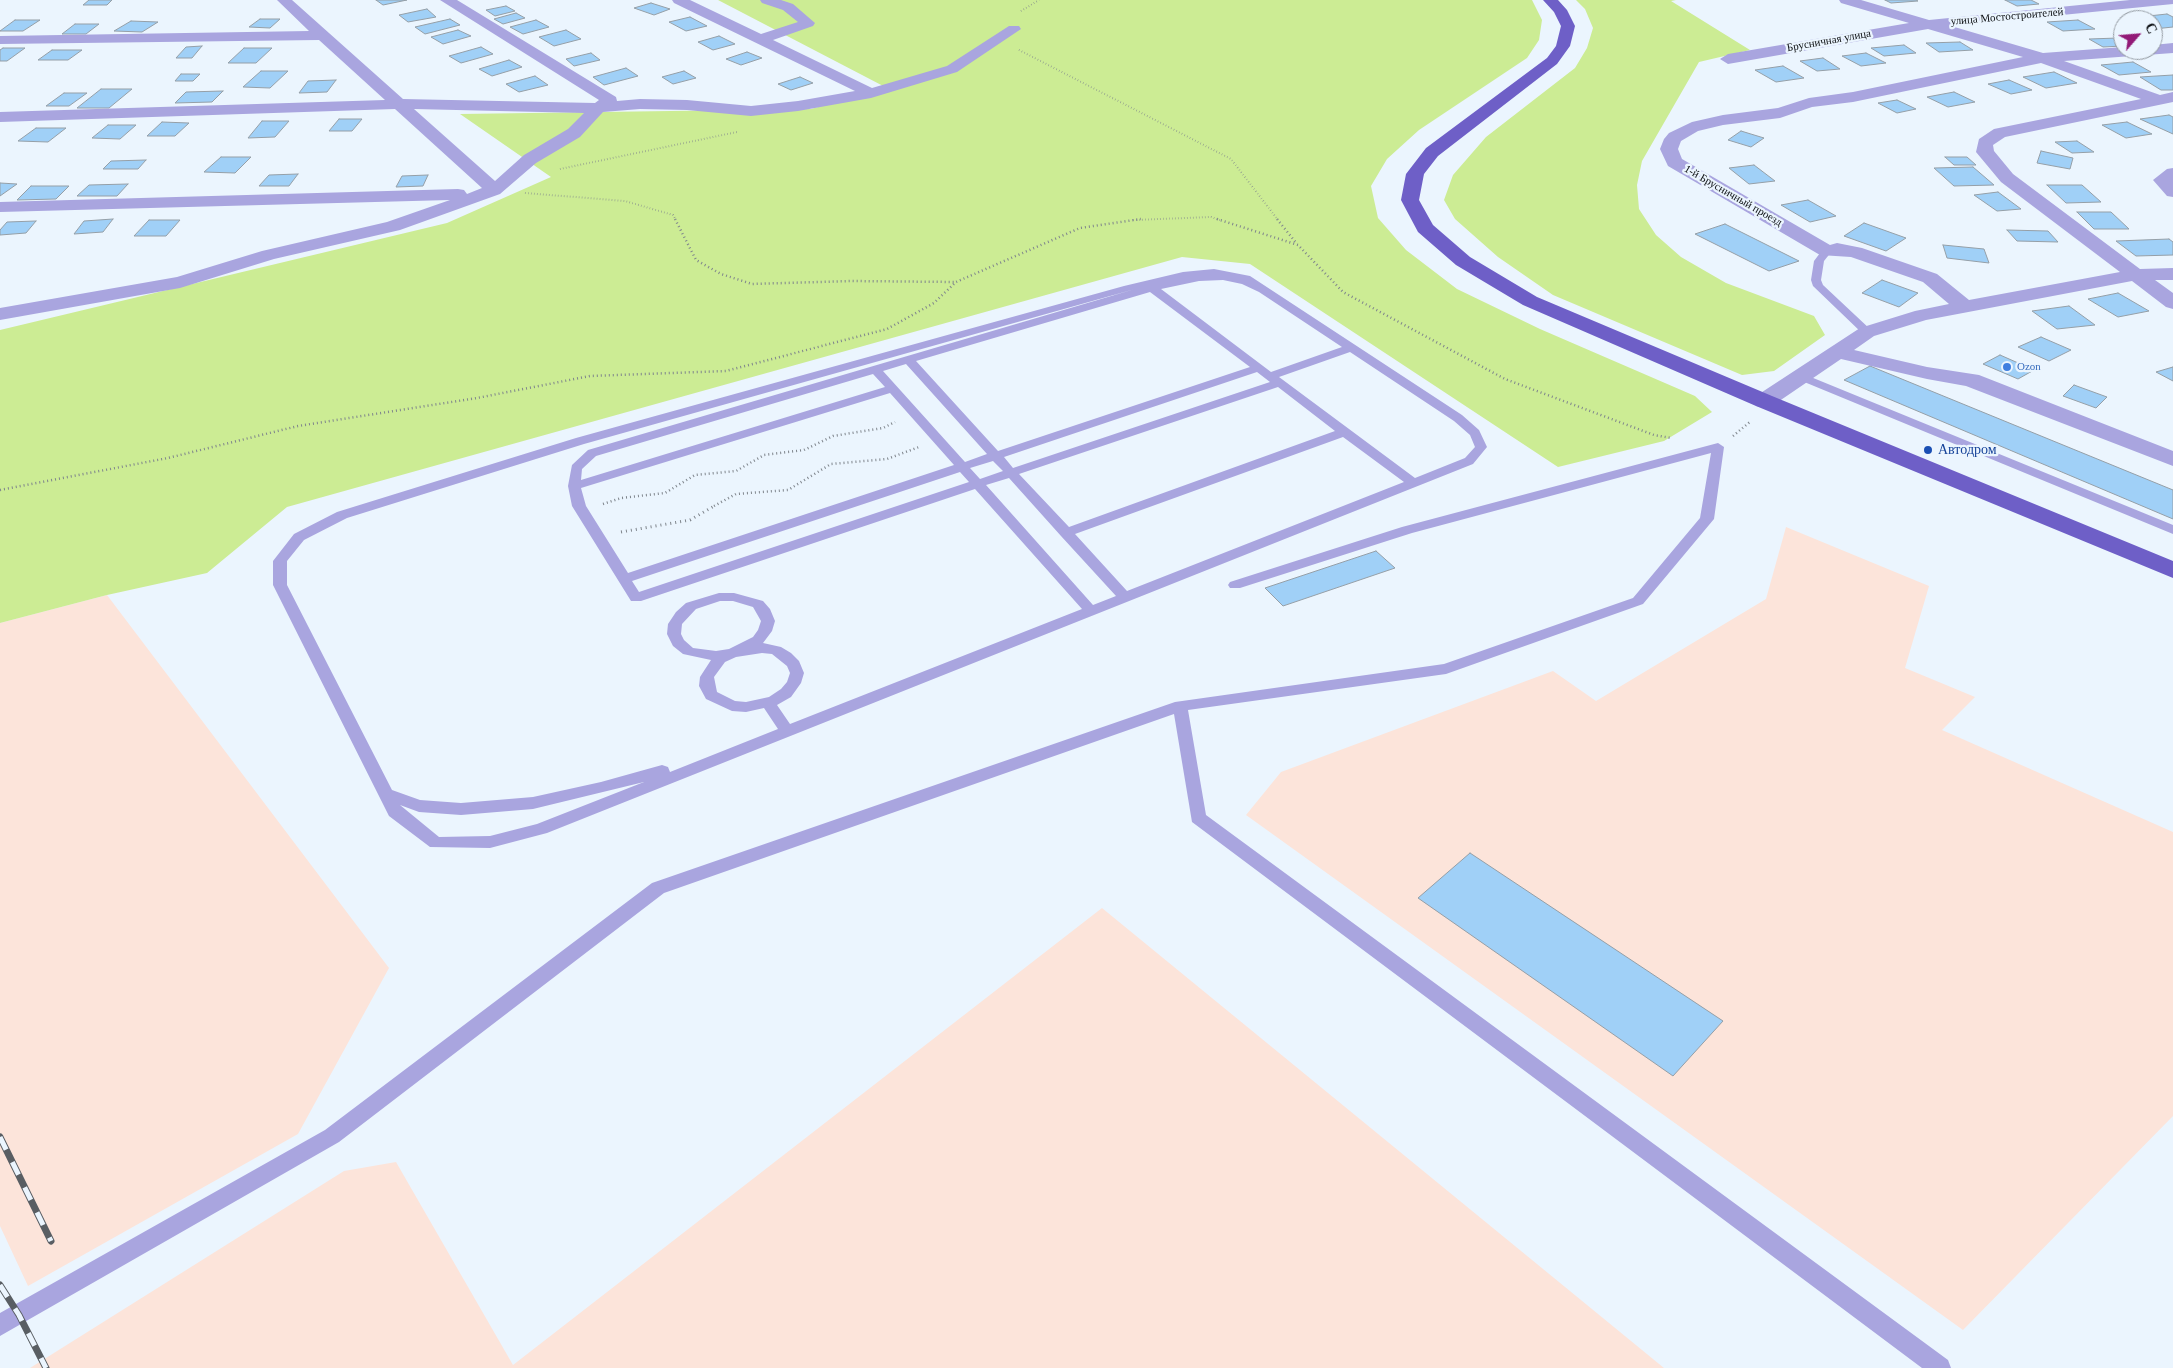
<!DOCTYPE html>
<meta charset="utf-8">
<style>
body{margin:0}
#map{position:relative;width:2173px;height:1368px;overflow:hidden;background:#ebf5fe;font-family:Georgia,serif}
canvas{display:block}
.north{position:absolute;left:2113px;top:10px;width:50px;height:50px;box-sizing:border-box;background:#ebf5fe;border:1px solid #9299a0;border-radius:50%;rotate:63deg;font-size:14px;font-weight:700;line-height:20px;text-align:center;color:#0d1013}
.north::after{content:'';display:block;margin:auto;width:18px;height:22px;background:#921a77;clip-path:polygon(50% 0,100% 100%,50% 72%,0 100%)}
</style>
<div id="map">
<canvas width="2173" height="1368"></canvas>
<div class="north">С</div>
</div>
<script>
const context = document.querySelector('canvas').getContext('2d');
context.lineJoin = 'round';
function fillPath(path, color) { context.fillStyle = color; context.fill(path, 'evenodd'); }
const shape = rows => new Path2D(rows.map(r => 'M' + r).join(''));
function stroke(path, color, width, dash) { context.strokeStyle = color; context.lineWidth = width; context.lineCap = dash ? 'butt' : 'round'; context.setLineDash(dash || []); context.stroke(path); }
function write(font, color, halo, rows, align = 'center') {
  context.font = font + ' Georgia,serif'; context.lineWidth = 4.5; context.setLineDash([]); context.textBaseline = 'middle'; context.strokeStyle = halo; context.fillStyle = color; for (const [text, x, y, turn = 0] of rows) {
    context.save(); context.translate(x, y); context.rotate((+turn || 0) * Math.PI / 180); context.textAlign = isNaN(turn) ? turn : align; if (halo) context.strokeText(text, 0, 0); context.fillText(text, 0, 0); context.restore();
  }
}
fillPath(shape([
 [1786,527,1929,586,1905,668,1975,697,1942,730,2173,832,2173,1116,1963,1330,1246,815,1281,772,1553,671,1596,701,1766,599],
 [107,595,389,968,298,1134,28,1286,0,1226,0,623],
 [1102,908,1664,1368,30,1368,344,1171,396,1162,513,1365]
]), '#fce4da');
fillPath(shape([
 [718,0,1532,0,1542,20,1539,40,1527,58,1419,130,1387,159,1371,186,1378,218,1406,250,1457,289,1540,329,1695,396,1712,412,1664,441,1558,467,1250,264,1182,257,287,507,207,573,107,595,0,623,0,330,447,223,551,177,460,114,811,109,887,88],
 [1576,0,1676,0,1671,1,1750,50,1699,62,1642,161,1637,185,1639,209,1656,235,1681,257,1726,283,1814,316,1825,335,1774,371,1742,375,1553,295,1498,257,1455,219,1444,200,1453,175,1486,137,1575,68,1587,48,1593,28,1585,9]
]), '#ccec94');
const building = shape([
 [89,0,112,0,107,5,83,5,89,0],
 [376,0,407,0,383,5,376,0],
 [1885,0,1916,0,1918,1,1891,3,1885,0],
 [2005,0,2031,0,2039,4,2017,6,2005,0],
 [651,3,670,9,654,15,634,8,651,3],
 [506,6,515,11,495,16,486,10,506,6],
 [427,9,436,17,408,22,399,15,427,9],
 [516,13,525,18,503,24,494,19,516,13],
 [2167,14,2173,17,2173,27,2154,29,2153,20,2135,20,2130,18,2167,14],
 [690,17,707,26,686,31,669,22,690,17],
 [260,19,280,19,270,28,249,27,260,19],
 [450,19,460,25,425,34,415,27,450,19],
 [15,20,40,20,23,31,0,31,15,20],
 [536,20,549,27,523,34,510,27,536,20],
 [2078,20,2095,29,2063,31,2047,22,2078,20],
 [131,21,158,22,142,32,114,31,131,21],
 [75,24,99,24,86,34,62,34,75,24],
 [458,30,471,36,443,44,431,37,458,30],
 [566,30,581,39,554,46,539,37,566,30],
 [719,36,735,44,713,50,698,42,719,36],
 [2118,38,2123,40,2123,46,2103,47,2089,39,2118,38],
 [1960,42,1973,50,1939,52,1926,43,1960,42],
 [1904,45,1916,53,1884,56,1871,48,1904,45],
 [202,46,192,58,176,58,186,47,202,46],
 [481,47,493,54,461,63,449,56,481,47],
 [3,48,25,48,7,61,0,61,0,50,3,48],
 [244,48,272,48,256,63,228,63,244,48],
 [52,50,82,50,68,60,38,60,52,50],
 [747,52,762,58,741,65,726,59,747,52],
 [591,53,600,60,574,66,566,59,591,53],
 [1866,53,1886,63,1861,66,1842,56,1866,53],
 [1823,58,1840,69,1817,71,1800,61,1823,58],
 [509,60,522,67,492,76,479,69,509,60],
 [2133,62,2151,72,2119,75,2101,65,2133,62],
 [1783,66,1804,78,1776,82,1755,70,1783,66],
 [626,68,638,76,604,85,593,77,626,68],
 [261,71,288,71,270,88,243,87,261,71],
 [684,71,696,78,673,84,662,77,684,71],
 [2054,72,2077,83,2046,88,2023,77,2054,72],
 [181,74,200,74,193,81,175,81,181,74],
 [2173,75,2173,90,2161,90,2140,77,2173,75],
 [535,76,548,85,519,92,506,84,535,76],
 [800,77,813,83,791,90,778,84,800,77],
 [336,80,327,92,299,93,308,81,336,80],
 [2009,80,2032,90,2011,94,1988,84,2009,80],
 [101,89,132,89,109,108,77,108,101,89],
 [223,91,212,102,175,103,186,92,223,91],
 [1954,92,1975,102,1948,107,1927,97,1954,92],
 [64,93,87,93,69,106,46,106,64,93],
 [1897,100,1916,109,1897,113,1878,103,1897,100],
 [2169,115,2173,117,2173,134,2140,119,2169,115],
 [339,119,362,119,352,131,329,131,339,119],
 [262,121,289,121,275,137,248,138,262,121],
 [162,122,189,123,175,136,147,136,162,122],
 [2127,122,2152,134,2126,138,2102,125,2127,122],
 [108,125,136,125,120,139,92,138,108,125],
 [36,128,66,128,48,142,18,141,36,128],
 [1741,131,1764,138,1751,147,1728,140,1741,131],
 [2077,141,2094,152,2072,153,2055,142,2077,141],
 [2041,151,2073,158,2070,169,2037,163,2041,151],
 [221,157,251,157,235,173,204,172,221,157],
 [1945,157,1967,157,1976,165,1954,165,1945,157],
 [146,160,138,169,103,169,111,161,146,160],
 [1754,165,1775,181,1749,184,1729,168,1754,165],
 [1973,167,1994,185,1954,186,1934,168,1973,167],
 [298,174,289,186,259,186,269,175,298,174],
 [428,175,423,186,396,187,402,176,428,175],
 [0,183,17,184,0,196,0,183],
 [128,184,117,196,77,196,89,185,128,184],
 [2047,185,2082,185,2101,202,2066,203,2047,185],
 [31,186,69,186,56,199,17,200,31,186],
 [1998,192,2021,209,1997,211,1974,195,1998,192],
 [1808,200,1836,216,1810,222,1781,205,1808,200],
 [2077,212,2111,212,2129,229,2094,229,2077,212],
 [113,219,103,232,74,234,84,221,113,219],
 [149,220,180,220,166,236,134,236,149,220],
 [36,221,26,233,0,235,0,230,7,222,36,221],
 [1864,223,1906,238,1886,251,1844,236,1864,223],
 [1725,224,1799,261,1769,271,1695,234,1725,224],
 [2007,230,2048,231,2058,242,2017,241,2007,230],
 [2169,239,2173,242,2173,255,2136,256,2116,241,2169,239],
 [1943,245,1984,249,1989,263,1947,258,1943,245],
 [1882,280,1918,293,1899,307,1862,293,1882,280],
 [2118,293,2149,311,2118,317,2088,299,2118,293],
 [2069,306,2095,325,2057,329,2032,311,2069,306],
 [2041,337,2071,350,2049,361,2018,347,2041,337],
 [2000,355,2034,370,2018,379,1983,364,2000,355],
 [1870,366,2173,490,2173,519,1844,380,1870,366],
 [2173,367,2173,381,2156,372,2173,367],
 [2074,385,2107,397,2096,408,2063,396,2074,385],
 [1376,551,1395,568,1283,606,1265,588,1376,551],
 [1470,853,1723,1021,1673,1076,1418,898,1470,853]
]);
fillPath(building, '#a0d0f7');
stroke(building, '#959fa7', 1);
stroke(shape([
 [1021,11,1039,0],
 [1019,50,1231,159,1278,220],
 [560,169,737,132],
 [525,193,625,201,673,215,676,220],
 [1133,220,1211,217,1220,220]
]), '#7f858c', 2, [0.5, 2.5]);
stroke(shape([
 [675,219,696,260,721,274,752,284,851,281,956,282],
 [1217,219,1298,245,1343,292,1505,379,1654,435,1671,438],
 [1277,219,1297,244],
 [1733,436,1751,421],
 [0,490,168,458,298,426,477,398,590,376,726,371,887,329,934,303,956,282,1080,228,1141,219],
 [603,504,621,498,665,493,695,475,736,471,764,455,804,450,833,436,883,428,895,422],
 [714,506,736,494,788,490,831,464,887,459,919,447]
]), '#7f858c', 2.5, [1, 3]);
stroke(shape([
 [621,532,690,520,716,505]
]), '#7f858c', 3, [1, 4]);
fillPath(shape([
 [1827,248,1832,251,1824,261,1821,280,1823,285,1871,330,1871,334,1863,334,1813,286,1811,280,1814,261,1823,249,1827,248],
 [1214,269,1250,276,1462,415,1479,430,1487,447,1473,464,547,833,490,848,430,847,389,816,273,585,273,561,294,534,337,512,576,438,1124,286,1183,272,1214,269],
 [1223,280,1242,284,1259,292,1342,347,1271,372,1161,289,1199,281,1223,280],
 [1135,289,588,450,572,465,568,486,572,506,631,601,641,601,975,489,1082,609,790,724,777,705,791,697,801,683,804,673,799,661,791,653,781,647,763,643,772,631,775,621,770,609,763,601,734,593,719,593,686,603,676,612,668,624,667,634,673,646,683,654,711,660,700,677,699,686,706,699,732,711,746,712,764,708,778,729,670,772,668,767,662,765,601,782,533,797,461,803,420,800,392,790,287,585,287,561,304,540,347,518,584,444,1135,289],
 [1150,292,1250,367,998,451,916,361,1150,292],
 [1350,352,1454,421,1470,435,1475,447,1465,458,1415,478,1279,377,1350,352],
 [906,364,987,454,965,462,883,371,906,364],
 [1257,372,1270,382,1013,468,1004,457,1257,372],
 [873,374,885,387,581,480,582,469,596,456,873,374],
 [1278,387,1335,431,1069,527,1019,474,1278,387],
 [890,393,954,465,628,573,586,506,581,488,890,393],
 [1343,437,1404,482,1127,591,1075,534,1343,437],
 [993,461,1003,471,980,479,970,468,993,461],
 [960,472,969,482,639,592,632,581,960,472],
 [1009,478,1061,536,1116,596,1093,605,986,485,1009,478],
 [720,601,733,601,753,607,761,621,758,630,753,637,729,649,716,651,693,648,684,640,681,634,682,624,696,609,720,601],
 [762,653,772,654,787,666,790,673,787,682,781,689,769,697,746,702,735,701,717,692,714,677,725,662,736,657,762,653],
 [644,782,537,824,490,836,439,837,400,805,419,812,461,815,533,809,644,782],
 [1801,373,2173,525,2173,534,1797,379,1795,377,1801,373],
 [1718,443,1724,447,1714,519,1643,604,1446,674,1188,710,1206,815,1948,1360,1951,1368,1922,1368,1192,822,1174,714,664,893,339,1142,0,1336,0,1313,325,1130,652,883,1175,702,1444,664,1633,598,1700,518,1711,453,1412,533,1240,588,1230,588,1228,585,1230,582,1402,527,1718,443]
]), '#a9a5df');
fillPath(shape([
 [277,0,292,0,403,99,595,103,599,100,440,0,457,0,616,97,617,101,640,99,687,100,751,106,798,101,855,91,674,3,672,0,690,0,761,34,798,22,783,10,762,3,760,0,781,0,793,4,815,23,813,26,773,40,872,88,947,66,1009,26,1019,26,1021,29,957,72,871,98,798,111,751,116,687,110,640,109,603,112,580,137,536,163,500,194,400,230,274,259,180,288,0,320,0,308,177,277,262,251,387,222,450,200,0,212,0,202,458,189,464,190,467,194,482,188,395,109,0,122,0,112,385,100,319,40,0,44,0,36,309,31,277,0],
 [414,109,584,113,568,129,524,155,495,181,414,109],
 [1839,0,1861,0,1929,20,2130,0,2173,0,2173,4,1951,26,2043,53,2123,47,2123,50,2153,50,2153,45,2173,43,2173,53,2064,61,2160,95,2173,92,2173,102,2005,137,1993,145,1994,151,2013,174,2140,269,2173,268,2173,280,2155,280,2173,293,2173,309,2166,307,2132,281,1926,320,1874,336,1854,350,1927,367,1979,375,2173,451,2173,466,1966,386,1927,379,1841,359,1772,406,1764,408,1756,406,1753,401,1756,396,1860,328,1915,311,1949,304,1923,282,1851,257,1820,255,1668,166,1660,149,1664,139,1669,133,1692,122,1723,115,1778,108,1809,98,1853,92,2023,57,1928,29,1728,64,1720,59,1728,54,1909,23,1841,3,1839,0],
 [2041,63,2141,99,1994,129,1979,139,1976,152,2001,182,2120,272,1969,300,1937,274,1862,248,1837,243,1830,245,1682,159,1678,149,1681,141,1698,131,1723,125,1780,118,1812,107,1853,102,2041,63],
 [2173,168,2173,197,2167,196,2153,180,2167,169,2173,168]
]), '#a9a5df');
fillPath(shape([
 [1543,0,1558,0,1567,10,1575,26,1570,46,1557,64,1438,156,1424,174,1419,200,1433,225,1470,257,1537,297,1772,396,2173,561,2173,578,1756,406,1523,305,1456,265,1418,232,1401,200,1406,174,1426,148,1547,58,1556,46,1561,26,1554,12,1543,0]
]), '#6e5fc7');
const rail = shape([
 [0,1137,51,1241],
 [0,1285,19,1315,46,1368]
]);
stroke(rail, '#595e63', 7);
stroke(rail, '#ebf5fe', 5, [14]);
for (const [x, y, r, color] of [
 [2007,367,5,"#3f7fe0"],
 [1928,450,5,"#1a4fb4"]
]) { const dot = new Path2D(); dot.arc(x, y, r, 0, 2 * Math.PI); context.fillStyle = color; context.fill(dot); stroke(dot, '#ebf5fe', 2); }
write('11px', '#0d1013', '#ebf5fe', [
 ["улица Мостостроителей",2007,17,-5],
 ["Брусничная улица",1829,41,-10],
 ["1-й Брусничный проезд",1733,196,30]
]);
write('11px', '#366cbe', '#ebf5fe', [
 ["Ozon",2017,367]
], 'left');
write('14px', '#164399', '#ebf5fe', [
 ["Автодром",1938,450]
], 'left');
</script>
